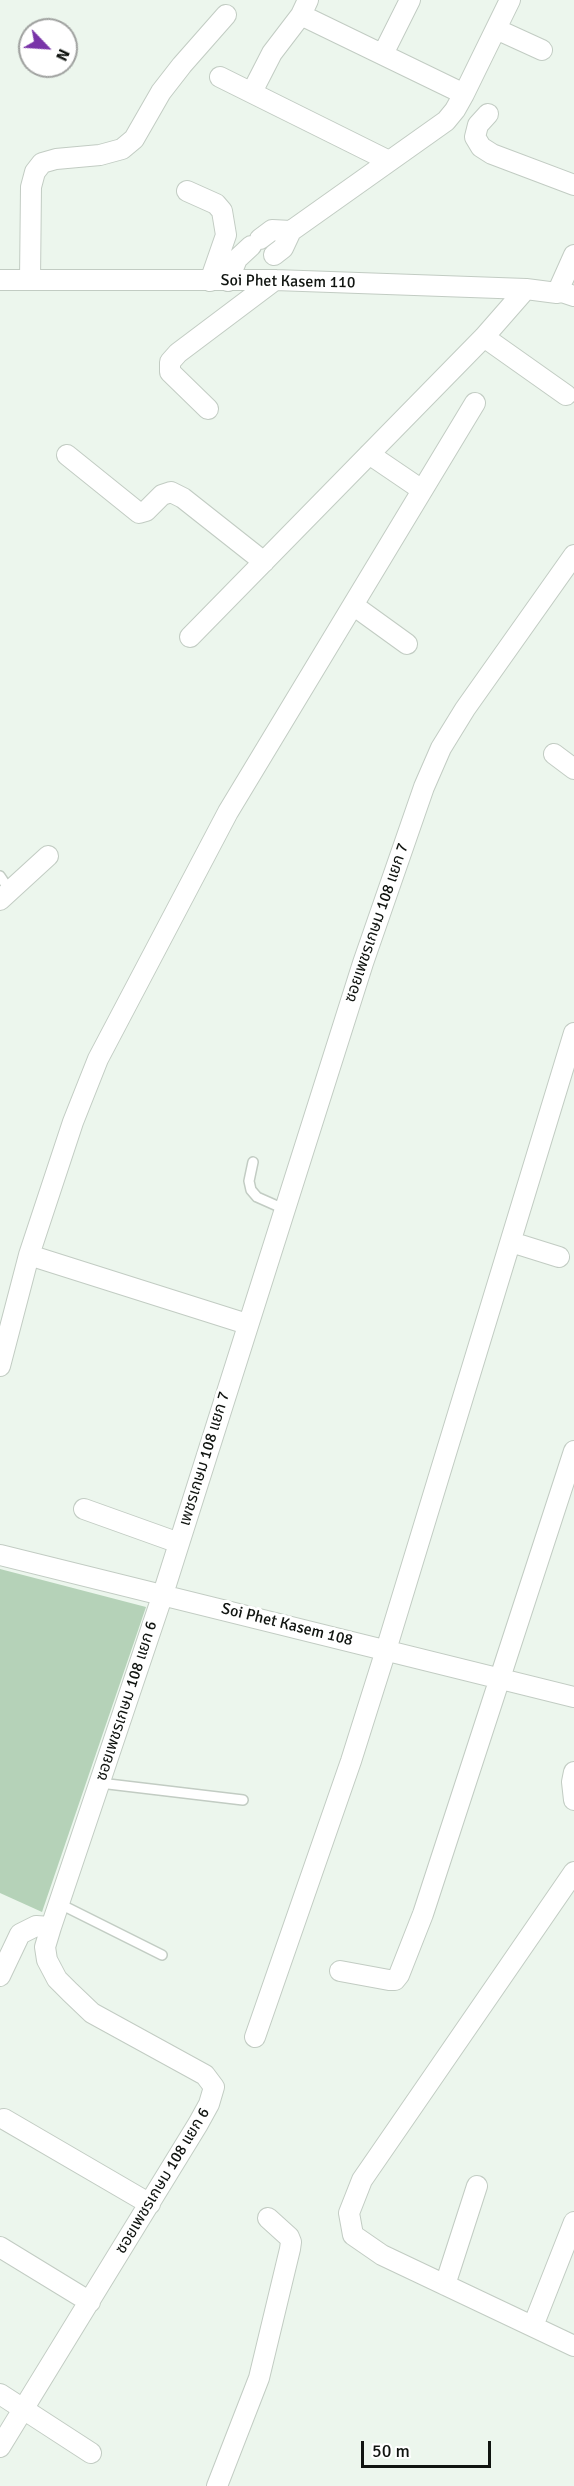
<!DOCTYPE html>
<meta charset="utf-8">
<style>
body{margin:0}
#map{position:relative;width:574px;height:2486px;overflow:hidden;background:#ecf6ed;font-family:Signika,sans-serif}
canvas{display:block}
.north{position:absolute;left:18px;top:18px;width:60px;height:60px;box-sizing:border-box;background:#fff;border:2px solid #9fa19f;border-radius:50%;rotate:115deg;font-size:16px;font-weight:700;line-height:24px;text-align:center;color:#101410}
.north::after{content:'';display:block;margin:auto;width:21px;height:27px;background:#7934a8;clip-path:polygon(50% 0,100% 100%,50% 72%,0 100%)}
.scale{position:absolute;left:361px;top:2441px;width:130px;height:27px;box-sizing:border-box;border:3px solid #101410;border-top:0;padding-left:8px;font-size:18px;line-height:21px;white-space:nowrap;color:#101410;-webkit-text-stroke:4px #fff;paint-order:stroke}
</style>
<div id="map">
<canvas width="574" height="2486"></canvas>
<div class="north">N</div>
<div class="scale">50 m</div>
</div>
<script>
const context = document.querySelector('canvas').getContext('2d');
context.lineJoin = 'round';
function fillPath(path, color) { context.fillStyle = color; context.fill(path, 'evenodd'); }
const shape = rows => new Path2D(rows.map(r => 'M' + r).join(''));
function stroke(path, color, width, dash) { context.strokeStyle = color; context.lineWidth = width; context.lineCap = dash ? 'butt' : 'round'; context.setLineDash(dash || []); context.stroke(path); }
function write(font, color, halo, rows, align = 'center') {
  context.font = font + ' Signika,"Noto Sans Thai",sans-serif'; context.lineWidth = 6; context.setLineDash([]); context.textBaseline = 'middle'; context.strokeStyle = halo; context.fillStyle = color; for (const [text, x, y, turn = 0] of rows) {
    context.save(); context.translate(x, y); context.rotate((+turn || 0) * Math.PI / 180); context.textAlign = isNaN(turn) ? turn : align; if (halo) context.strokeText(text, 0, 0); context.fillText(text, 0, 0); context.restore();
  }
}
fillPath(shape([
 [0,1569,146,1607,42,1912,0,1893]
]), '#b5d2b8');
const service = shape([
 [0,876,10,891],
 [253,1162,249,1181,251,1190,257,1197,284,1209],
 [100,1783,243,1800],
 [60,1904,162,1955]
]);
const minor = shape([
 [301,15,464,94],
 [496,29,542,50],
 [383,54,410,0],
 [220,77,389,161],
 [252,92,272,53,301,15,308,0],
 [488,114,478,125,475,137,481,147,492,154,574,185],
 [187,191,216,204,222,211,226,235,210,281],
 [260,239,272,230,291,231],
 [274,255,283,248,291,231,446,121,455,110,464,94,510,0],
 [0,280,275,280,526,289,557,293,562,292,574,296],
 [30,280,31,187,35,172,42,163,56,159,100,155,122,149,134,139,161,92,182,65,226,15],
 [228,281,237,259,251,246],
 [557,293,574,255],
 [484,337,566,395],
 [208,409,170,372,170,362,178,353,275,280],
 [369,454,422,490],
 [67,455,139,513,146,511,162,495,171,492,183,498,264,562],
 [353,605,407,644],
 [190,637,484,337,526,289],
 [554,754,574,769],
 [0,900,48,856],
 [511,1242,559,1257],
 [29,1255,247,1324],
 [0,1366,29,1255,73,1122,98,1059,228,812,475,403],
 [84,1509,179,1543],
 [0,1555,574,1697],
 [574,1772,572,1782,574,1800],
 [574,1872,362,2180,349,2213,353,2235,382,2255,574,2346],
 [340,1971,389,1980,395,1980,399,1975,423,1914,574,1451],
 [0,1976,20,1934,36,1926,51,1927],
 [255,2037,351,1761,386,1650,574,1033],
 [4,2119,150,2204],
 [0,2247,90,2302],
 [445,2285,477,2186],
 [533,2326,574,2222],
 [0,2394,91,2453],
 [0,2447,198,2124,209,2104,214,2087,205,2075,92,2013,70,1992,57,1979,47,1960,45,1947,51,1927,163,1594,363,963,424,787,441,748,465,709,574,555],
 [217,2486,259,2378,290,2249,291,2242,289,2237,268,2218]
]);
stroke(service, '#c2ccc3', 12);
stroke(minor, '#c2ccc3', 22);
stroke(service, '#fff', 9);
stroke(minor, '#fff', 20);
write('16px', '#101410', '#fff', [
 ["Soi Phet Kasem 110",288,282,1],
 ["ซอยเพชรเกษม 108 แยก 7",377,923,-71],
 ["เพชรเกษม 108 แยก 7",205,1459,-73],
 ["Soi Phet Kasem 108",287,1625,14],
 ["ซอยเพชรเกษม 108 แยก 6",127,1701,-72],
 ["ซอยเพชรเกษม 108 แยก 6",163,2181,-59]
]);
</script>
